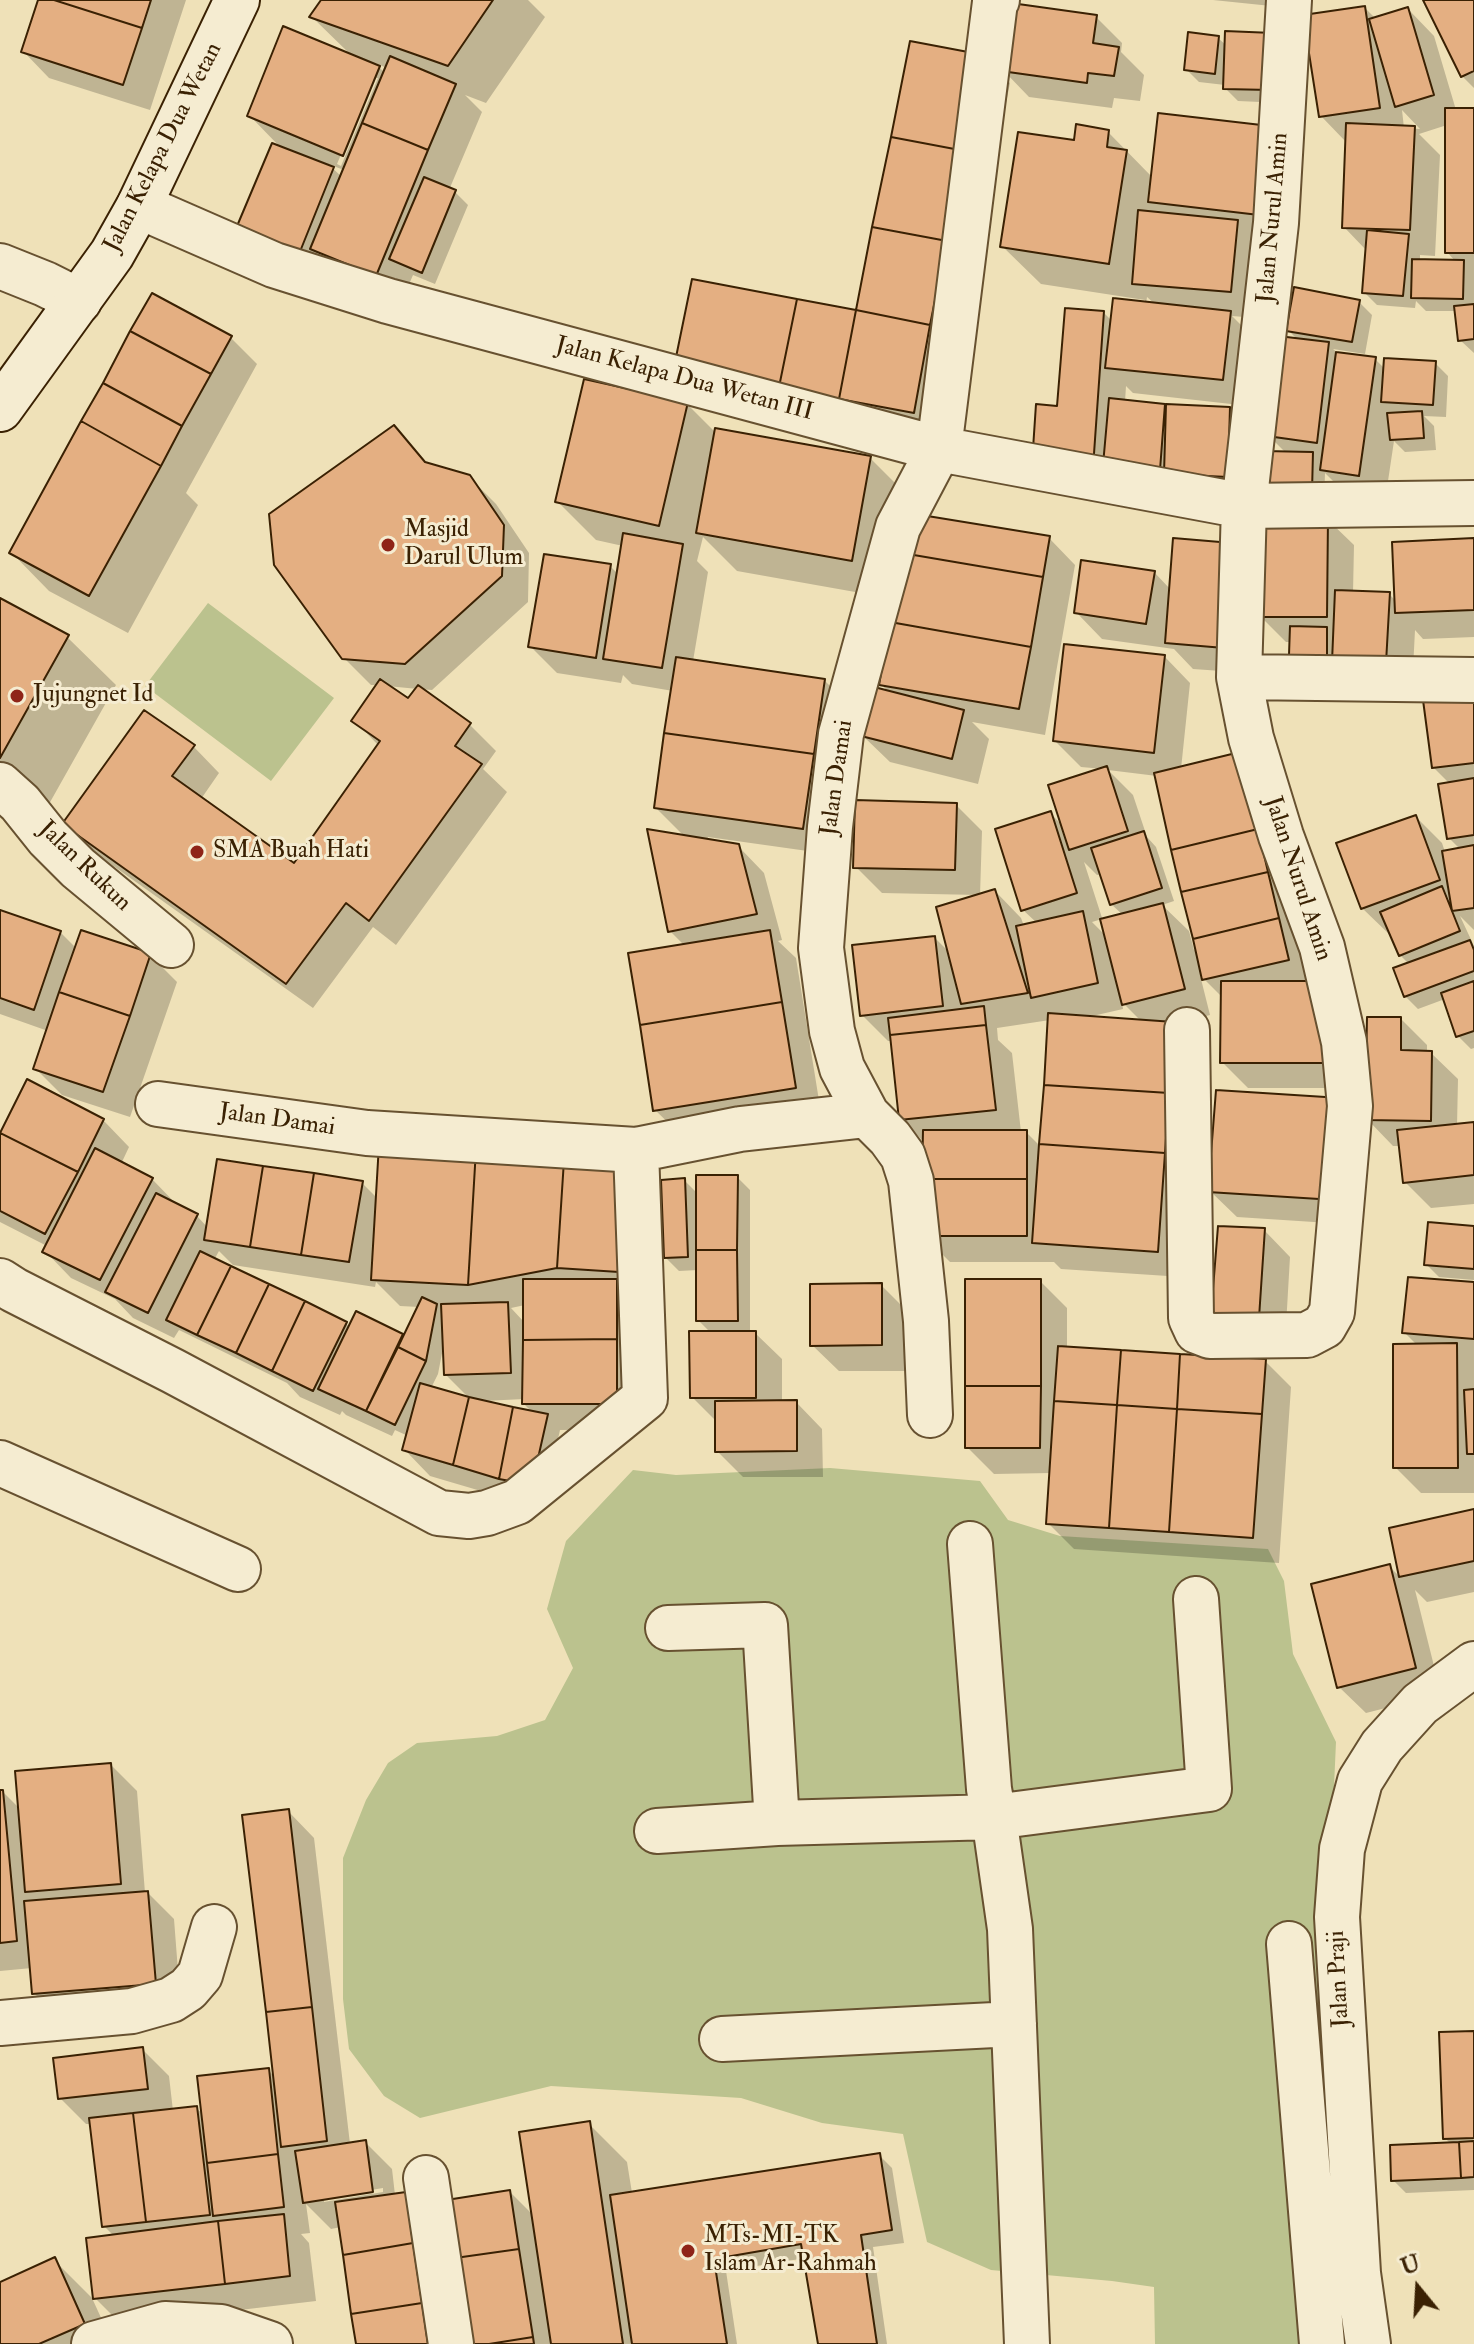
<!DOCTYPE html>
<style>
body{margin:0}
#map{position:relative;width:1474px;height:2344px;overflow:hidden;background:#efe1b8;font-family:"IM FELL Double Pica",serif}
canvas{display:block}
.north{position:absolute;left:1378px;top:2248px;width:80px;height:80px;-webkit-text-stroke:6px #f5ecd1;paint-order:stroke;rotate:342deg;font-size:22px;font-weight:700;line-height:32px;text-align:center;color:#3a2103}
.north::after{content:'';display:block;margin:auto;width:28px;height:36px;background:#3a2103;clip-path:polygon(50% 0,100% 100%,50% 72%,0 100%)}
</style>
<div id="map">
<canvas width="1474" height="2344"></canvas>
<div class="north">U</div>
</div>
<script>
const context = document.querySelector('canvas').getContext('2d');
context.lineJoin = 'round';
function fillPath(path, color) { context.fillStyle = color; context.fill(path, 'evenodd'); }
const shape = rows => new Path2D(rows.map(r => 'M' + r).join(''));
function stroke(path, color, width, dash) { context.strokeStyle = color; context.lineWidth = width; context.lineCap = dash ? 'butt' : 'round'; context.setLineDash(dash || []); context.stroke(path); }
function write(font, color, halo, rows, align = 'center') {
  context.font = font + ' "IM FELL Double Pica",serif'; context.lineWidth = 6; context.setLineDash([]); context.textBaseline = 'middle'; context.strokeStyle = halo; context.fillStyle = color; for (const [text, x, y, turn = 0] of rows) {
    context.save(); context.translate(x, y); context.rotate((+turn || 0) * Math.PI / 180); context.textAlign = isNaN(turn) ? turn : align; if (halo) context.strokeText(text, 0, 0); context.fillText(text, 0, 0); context.restore();
  }
}
fillPath(shape([
 [208,603,334,698,271,781,145,686],
 [830,1468,980,1481,1008,1520,1060,1536,1268,1549,1284,1581,1293,1654,1336,1742,1329,1897,1348,2344,1155,2344,1154,2287,1112,2281,991,2270,927,2242,903,2134,822,2123,741,2098,551,2086,420,2118,384,2096,349,2049,343,1999,343,1858,366,1800,388,1763,417,1743,497,1736,545,1720,573,1668,547,1609,566,1541,633,1470,676,1475]
]), '#bbc28e');
fillPath(shape([
 [40,0,186,0,150,110,49,78,23,51],
 [324,0,528,0,545,17,486,103,465,95,482,112,449,190,455,192,468,205,435,284,413,275,402,301,261,264,282,149,249,115,352,56,312,17],
 [375,63,387,68,385,73],
 [373,78,378,78,341,166,337,164],
 [328,164,344,170,342,177],
 [1213,0,1281,0,1281,7],
 [1425,0,1474,0,1474,88,1462,76],
 [1365,8,1376,19,1408,9,1434,36,1456,110,1474,110,1474,353,1460,340,1457,311,1426,311,1416,301,1415,308,1377,305,1364,292,1367,251,1344,227,1347,143,1321,116],
 [1402,110,1420,129,1404,128],
 [1447,125,1447,252,1456,262,1420,261,1420,255,1435,256,1440,155,1419,134],
 [1096,17,1122,43,1121,52,1144,75,1140,101,1114,98,1112,108,1029,97,1003,70],
 [1218,38,1227,46,1283,103,1238,101,1225,88,1225,85,1199,82,1186,69],
 [983,57,1010,83,939,438,702,393,858,312],
 [1160,115,1285,240,1252,236,1264,248,1257,318,1232,316,1256,340,1249,406,1133,393,1126,386,1125,402,1165,406,1229,409,1255,435,1253,502,1119,494,1059,408,1104,313,1112,321,1145,304,1145,300,1041,284,1002,246,1076,143,1108,132,1153,178],
 [1147,297,1156,305,1146,304],
 [1359,302,1372,315,1365,354,1333,349,1339,354,1375,359,1385,369,1435,363,1448,376,1446,417,1424,416,1434,426,1436,450,1405,452,1394,441,1385,501,1348,496,1325,473,1324,504,1286,453,1269,436,1298,340,1288,330],
 [231,338,257,364,186,493,198,505,128,633,49,591,11,552],
 [687,404,716,433,870,458,908,496,889,598,737,571,703,537,697,561,708,572,693,661,824,680,851,707,829,854,708,837,707,841,738,846,764,873,782,940,778,941,796,958,821,1113,682,1136,655,1110,685,946,670,931,686,838,656,808,673,691,632,684,623,675,621,683,557,673,530,646,610,566,619,575,623,546,596,540,558,502],
 [394,427,430,466,469,477,496,504,529,553,528,602,432,690,419,689,470,725,496,751,483,769,507,792,396,945,373,927,313,1008,91,850,64,824,193,746,219,773,201,799,294,865,379,746,354,720,378,685,371,685,344,658],
 [387,686,418,689,409,701],
 [1327,519,1354,545,1353,593,1389,594,1396,601,1474,540,1474,637,1423,639,1415,630,1412,689,1304,667,1291,654,1292,642,1286,642,1260,616],
 [1049,538,1075,565,1045,735,972,722,989,739,978,784,890,762,863,736,890,694,881,684],
 [1154,572,1171,590,1250,673,1193,669,1174,649,1102,639,1076,612],
 [0,600,67,637,116,685,49,804,0,778],
 [1164,656,1190,683,1181,769,1240,755,1350,1088,1248,1088,1222,1062,1222,997,1200,975,1210,1015,1174,1024,1183,1277,1061,1269,1054,1262,950,1262,924,1236,924,1142,901,1119,892,1041,888,1041,862,1015,935,938,950,953,979,895,882,893,856,867,956,805,982,831,980,896,995,891,1021,918,1024,926,1037,923,1023,910,1050,813,1064,827,1104,769,1081,767,1055,741],
 [1108,770,1157,776,1197,949,1194,950,1189,931,1162,905,1174,901,1156,847,1147,837,1133,795],
 [1084,862,1097,875,1102,874,1111,904,1123,915,1103,921],
 [1102,919,1107,937,1092,922],
 [1122,1002,1141,1021,1088,1017,1123,1009],
 [1050,1020,1041,1147,1026,1132,1021,1132,1012,1053,998,1040,997,1028],
 [1474,695,1474,930,1460,916,1474,946,1474,1048,1471,1049,1458,1036,1445,999,1418,1009,1405,996,1409,964,1400,955,1391,933,1389,934,1362,908,1416,817,1442,843,1445,852,1461,850,1449,838,1450,784,1433,767],
 [0,912,60,932,77,949,150,955,177,982,130,1117,62,1095,35,1068,48,1031,0,1014],
 [1401,1019,1427,1045,1427,1052,1431,1053,1458,1079,1457,1126,1474,1124,1474,1204,1431,1208,1405,1182,1401,1146,1393,1146,1367,1119],
 [1218,1092,1360,1225,1237,1217,1210,1191],
 [103,1120,129,1147,121,1164,152,1179,178,1206,197,1216,208,1228,362,1183,378,1199,564,1162,642,1307,642,1429,560,1430,545,1497,525,1504,430,1476,404,1449,408,1436,395,1430,392,1436,346,1415,342,1411,340,1415,300,1397,287,1383,179,1330,174,1338,133,1318,115,1299,71,1278,45,1251,47,1246,0,1222,0,1136],
 [219,1251,233,1265,375,1287,376,1282,400,1306,419,1307,404,1338,402,1335,350,1328,346,1323,214,1260],
 [525,1305,524,1322,511,1308],
 [443,1348,446,1375,469,1398,431,1388,438,1374],
 [524,1399,524,1404,533,1413,484,1401],
 [737,1177,750,1190,750,1333,755,1333,782,1359,782,1403,796,1402,822,1429,823,1477,743,1477,717,1451,717,1422,692,1397,711,1333,698,1320,698,1270,679,1271,666,1258,684,1180,698,1194],
 [1474,1228,1474,1280,1439,1277,1426,1264],
 [1264,1230,1290,1257,1285,1343,1213,1313],
 [1040,1281,1067,1308,1067,1348,1265,1361,1291,1387,1279,1563,1074,1549,1048,1523,1051,1473,994,1474,967,1447],
 [1474,1284,1474,1493,1421,1493,1395,1467,1418,1346,1404,1332],
 [881,1285,908,1312,908,1371,839,1371,812,1345],
 [1474,1511,1474,1592,1427,1602,1415,1590,1441,1694,1366,1713,1339,1687,1390,1567,1401,1578,1391,1529],
 [111,1765,137,1791,145,1893,148,1893,174,1919,181,2010,60,2020,34,1993,32,1968,0,1971,0,1792,3,1792,21,1810],
 [288,1811,314,1838,350,2144,365,2142,392,2169,395,2195,405,2194,431,2220,450,2344,358,2344,341,2227,331,2229,306,2204,310,2233,301,2234,309,2243,316,2301,121,2324,95,2298,114,2236,104,2226,92,2124,86,2124,60,2098,142,2049,169,2076,173,2111,196,2108,204,2115,268,2070,275,2077],
 [383,2188,383,2192,324,2202,324,2198],
 [1474,2033,1474,2190,1406,2193,1393,2180,1451,2144,1445,2138],
 [589,2124,627,2162,632,2193,879,2155,892,2168,904,2243,873,2247,887,2344,820,2344,806,2258,726,2271,737,2344,463,2344,510,2192,534,2216],
 [54,2260,92,2298,113,2344,0,2344,0,2284]
]), '#0003');
const building = shape([
 [38,0,54,0,142,28,123,85,21,52,38,0],
 [54,0,151,0,142,28,54,0],
 [321,0,493,0,448,66,309,17,321,0],
 [1423,0,1474,0,1474,71,1461,77,1423,0],
 [1011,3,1097,15,1093,43,1119,47,1114,76,1088,73,1087,83,1001,71,1011,3],
 [1365,6,1380,108,1319,117,1303,15,1365,6],
 [1408,7,1434,95,1395,107,1369,19,1408,7],
 [283,26,380,66,343,156,247,116,283,26],
 [1225,31,1273,33,1271,90,1223,89,1225,31],
 [1188,32,1219,36,1215,74,1184,70,1188,32],
 [910,41,984,55,965,151,891,137,910,41],
 [390,56,456,84,428,150,362,123,390,56],
 [1445,108,1474,108,1474,253,1445,253,1445,108],
 [1158,113,1270,126,1259,215,1148,202,1158,113],
 [362,123,428,150,376,276,310,249,362,123],
 [1346,123,1415,126,1410,230,1342,228,1346,123],
 [1076,124,1109,130,1107,147,1127,150,1109,264,1000,247,1018,132,1074,140,1076,124],
 [891,137,965,151,947,241,872,227,891,137],
 [272,143,334,167,295,264,232,238,272,143],
 [424,177,456,190,422,273,389,259,424,177],
 [1138,210,1238,220,1231,292,1132,284,1138,210],
 [872,227,947,241,930,325,856,310,872,227],
 [1367,230,1409,234,1403,296,1362,293,1367,230],
 [1412,259,1464,260,1463,299,1411,298,1412,259],
 [692,279,797,299,779,387,674,367,692,279],
 [1294,287,1360,300,1352,342,1286,331,1294,287],
 [152,293,232,336,211,374,130,331,152,293],
 [1113,298,1231,311,1223,380,1105,368,1113,298],
 [797,299,856,310,839,399,779,387,797,299],
 [1474,304,1474,339,1458,341,1454,306,1474,304],
 [1065,308,1104,311,1093,468,1032,464,1036,404,1057,406,1065,308],
 [856,310,930,325,914,413,839,399,856,310],
 [130,331,211,374,182,426,103,383,130,331],
 [1278,336,1329,342,1317,443,1267,436,1278,336],
 [1336,352,1376,357,1359,476,1320,470,1336,352],
 [1384,358,1436,361,1433,405,1381,402,1384,358],
 [584,379,688,402,659,526,555,502,584,379],
 [103,383,182,426,161,466,81,421,103,383],
 [1109,398,1165,404,1160,470,1103,465,1109,398],
 [1166,404,1230,407,1228,477,1164,474,1166,404],
 [1422,411,1424,438,1390,440,1387,413,1422,411],
 [81,421,161,466,89,596,9,553,81,421],
 [394,425,425,462,470,475,504,525,502,576,405,664,342,659,274,565,269,514,394,425],
 [715,428,871,456,852,561,696,533,715,428],
 [1264,451,1313,452,1312,492,1263,491,1264,451],
 [909,513,1050,536,1043,577,902,553,909,513],
 [1260,516,1328,517,1327,617,1258,617,1260,516],
 [623,533,683,544,662,668,603,659,623,533],
 [1173,538,1232,543,1224,648,1165,643,1173,538],
 [1474,538,1474,610,1395,613,1392,542,1474,538],
 [902,553,1043,577,1031,647,890,622,902,553],
 [544,554,611,564,596,658,528,647,544,554],
 [1081,560,1155,571,1146,624,1074,613,1081,560],
 [1335,590,1390,592,1386,663,1332,662,1335,590],
 [0,598,69,635,0,758,0,598],
 [890,622,1031,647,1019,709,879,685,890,622],
 [1290,626,1327,627,1327,656,1289,655,1290,626],
 [1064,644,1165,655,1154,753,1053,741,1064,644],
 [676,657,825,679,814,754,664,733,676,657],
 [380,679,408,698,418,685,471,723,455,746,482,764,369,921,346,903,286,984,62,824,144,710,195,745,172,776,294,863,380,741,351,721,380,679],
 [874,687,964,710,952,759,861,736,874,687],
 [1474,693,1474,763,1432,768,1423,700,1474,693],
 [664,733,814,754,803,829,654,808,664,733],
 [1240,752,1258,829,1171,850,1154,773,1240,752],
 [1107,766,1128,831,1069,850,1048,785,1107,766],
 [1474,778,1474,835,1447,839,1438,784,1474,778],
 [855,800,957,803,955,870,853,868,855,800],
 [1051,811,1077,893,1021,911,995,829,1051,811],
 [1416,815,1440,880,1361,909,1336,843,1416,815],
 [647,829,739,844,757,914,668,932,647,829],
 [1258,829,1268,872,1181,892,1171,850,1258,829],
 [1144,831,1162,888,1110,905,1091,848,1144,831],
 [1474,845,1474,908,1452,911,1442,851,1474,845],
 [1268,872,1279,918,1193,939,1181,892,1268,872],
 [1442,886,1460,931,1399,956,1380,912,1442,886],
 [995,889,1028,993,961,1004,936,907,995,889],
 [1163,903,1185,989,1122,1005,1100,919,1163,903],
 [0,910,61,931,34,1010,0,998,0,910],
 [1083,911,1098,983,1031,998,1016,926,1083,911],
 [1279,918,1289,960,1202,980,1193,939,1279,918],
 [81,930,151,953,130,1016,59,992,81,930],
 [770,930,782,1002,640,1025,628,953,770,930],
 [935,936,943,1006,860,1016,852,945,935,936],
 [1470,940,1474,950,1474,971,1404,997,1393,968,1470,940],
 [1221,981,1325,981,1324,1063,1220,1063,1221,981],
 [1474,981,1474,1031,1456,1037,1441,993,1474,981],
 [59,992,130,1016,103,1092,33,1069,59,992],
 [782,1002,796,1088,653,1111,640,1025,782,1002],
 [984,1006,986,1025,890,1035,888,1018,984,1006],
 [1048,1013,1174,1022,1169,1093,1044,1085,1048,1013],
 [1367,1017,1401,1017,1401,1050,1432,1051,1431,1121,1365,1120,1367,1017],
 [986,1025,996,1110,899,1120,890,1035,986,1025],
 [27,1079,104,1119,78,1172,0,1133,27,1079],
 [1044,1085,1169,1093,1165,1153,1039,1144,1044,1085],
 [1216,1090,1341,1098,1335,1200,1208,1192,1216,1090],
 [1474,1122,1474,1175,1403,1183,1397,1130,1474,1122],
 [923,1130,1027,1130,1027,1179,922,1179,923,1130],
 [0,1133,78,1172,45,1234,0,1211,0,1133],
 [379,1144,476,1149,468,1285,371,1280,379,1144],
 [1039,1144,1165,1153,1158,1252,1032,1243,1039,1144],
 [95,1148,153,1178,100,1280,42,1252,95,1148],
 [476,1149,564,1160,557,1268,468,1285,476,1149],
 [217,1159,263,1166,250,1247,204,1240,217,1159],
 [564,1160,627,1163,619,1272,557,1268,564,1160],
 [263,1166,314,1173,301,1255,250,1247,263,1166],
 [314,1173,363,1181,349,1262,301,1255,314,1173],
 [696,1175,738,1175,737,1250,696,1250,696,1175],
 [685,1178,688,1257,664,1258,661,1180,685,1178],
 [922,1179,1027,1179,1027,1236,922,1236,922,1179],
 [156,1193,198,1214,148,1313,105,1292,156,1193],
 [1428,1222,1474,1226,1474,1269,1424,1265,1428,1222],
 [1218,1226,1265,1228,1259,1318,1211,1314,1218,1226],
 [696,1250,737,1250,738,1321,696,1321,696,1250],
 [200,1251,231,1266,197,1335,166,1320,200,1251],
 [231,1266,269,1284,236,1353,197,1335,231,1266],
 [1408,1277,1474,1282,1474,1339,1402,1333,1408,1277],
 [523,1279,617,1279,617,1339,523,1340,523,1279],
 [965,1279,1041,1279,1041,1386,965,1386,965,1279],
 [882,1283,882,1345,810,1346,810,1284,882,1283],
 [269,1284,305,1301,272,1371,236,1353,269,1284],
 [422,1297,437,1304,426,1361,398,1347,422,1297],
 [305,1301,347,1322,313,1391,272,1371,305,1301],
 [508,1302,511,1373,444,1375,441,1304,508,1302],
 [356,1311,403,1334,366,1411,318,1389,356,1311],
 [689,1331,756,1331,756,1398,690,1398,689,1331],
 [617,1339,617,1404,522,1404,523,1340,617,1339],
 [1457,1343,1458,1468,1393,1468,1393,1344,1457,1343],
 [1058,1346,1121,1350,1117,1405,1054,1401,1058,1346],
 [398,1347,426,1361,395,1425,366,1411,398,1347],
 [1121,1350,1180,1354,1177,1409,1117,1405,1121,1350],
 [1180,1354,1266,1359,1262,1414,1177,1409,1180,1354],
 [420,1383,469,1397,453,1465,402,1450,420,1383],
 [965,1386,1041,1386,1040,1448,965,1448,965,1386],
 [1474,1389,1474,1454,1467,1454,1464,1390,1474,1389],
 [469,1397,513,1407,499,1479,453,1465,469,1397],
 [797,1400,797,1451,715,1452,715,1401,797,1400],
 [1054,1401,1117,1405,1109,1528,1046,1524,1054,1401],
 [1117,1405,1177,1409,1169,1532,1109,1528,1117,1405],
 [513,1407,548,1414,532,1485,499,1479,513,1407],
 [1177,1409,1262,1414,1253,1538,1169,1532,1177,1409],
 [1474,1509,1474,1561,1399,1577,1389,1528,1474,1509],
 [1390,1564,1416,1668,1337,1688,1311,1584,1390,1564],
 [111,1763,121,1884,25,1892,15,1771,111,1763],
 [0,1790,3,1790,17,1941,0,1943,0,1790],
 [289,1809,312,2007,266,2012,242,1815,289,1809],
 [148,1891,156,1984,32,1994,24,1901,148,1891],
 [312,2007,327,2141,281,2147,266,2012,312,2007],
 [1474,2031,1474,2138,1443,2139,1439,2032,1474,2031],
 [143,2047,148,2089,58,2099,53,2058,143,2047],
 [269,2068,278,2154,207,2163,197,2076,269,2068],
 [197,2106,210,2215,146,2222,133,2113,197,2106],
 [133,2113,146,2222,102,2227,89,2118,133,2113],
 [590,2121,623,2344,551,2344,519,2132,590,2121],
 [366,2140,373,2192,303,2203,295,2151,366,2140],
 [1474,2141,1474,2177,1461,2178,1459,2142,1474,2141],
 [1459,2142,1461,2178,1391,2181,1390,2145,1459,2142],
 [880,2153,892,2230,861,2235,877,2344,818,2344,801,2244,714,2259,727,2344,632,2344,610,2195,880,2153],
 [278,2154,284,2207,213,2216,207,2163,278,2154],
 [510,2190,519,2249,448,2259,440,2201,510,2190],
 [406,2192,413,2243,343,2255,335,2202,406,2192],
 [284,2214,290,2276,225,2284,218,2221,284,2214],
 [218,2221,225,2284,93,2299,86,2238,218,2221],
 [413,2243,422,2303,351,2314,343,2255,413,2243],
 [519,2249,533,2337,489,2344,461,2344,448,2259,519,2249],
 [55,2257,85,2324,39,2344,0,2344,0,2282,55,2257],
 [422,2303,428,2344,356,2344,351,2314,422,2303],
 [533,2337,534,2344,489,2344,533,2337]
]);
fillPath(building, '#e4af82');
stroke(building, '#3a2103', 2);
const street = shape([
 [139,206,274,265,388,301,939,449,1244,506,1474,503],
 [0,266,45,284,79,301],
 [1239,677,1474,680],
 [0,785,20,803,48,838,78,868,171,945],
 [1187,1030,1191,1318,1197,1331,1210,1336,1307,1335,1324,1326,1332,1312,1350,1106,1344,1042,1322,947,1281,836,1251,738,1239,677,1244,506,1276,223,1289,0],
 [158,1104,367,1133,636,1150,740,1129,867,1115],
 [0,1281,14,1290,173,1371,439,1513,469,1516,487,1513,517,1502,645,1398,636,1150],
 [930,1415,926,1321,911,1181,903,1156,890,1138,867,1115,842,1068,832,1031,821,948,830,827,841,734,898,527,939,449,995,2,997,0],
 [0,1463,238,1569],
 [668,1628,765,1625,777,1823],
 [657,1831,777,1823,994,1817,989,1789,970,1544],
 [1289,1944,1322,2344],
 [0,2023,132,2011,171,2000,188,1989,200,1975,214,1927],
 [722,2039,1014,2024],
 [426,2178,451,2344],
 [94,2344,165,2324,221,2327,270,2344],
 [1027,2344,1010,1929,994,1817,1209,1789,1196,1599],
 [1368,2344,1358,2273,1337,1917,1342,1849,1360,1781,1382,1746,1420,1704,1474,1664]
]);
const secondary = shape([
 [0,409,112,254,139,206,237,0]
]);
stroke(street, '#675130', 48);
stroke(secondary, '#3a2103', 48);
stroke(street, '#f5ecd1', 44);
stroke(secondary, '#f5ecd1', 44);
for (const [x, y, r, color] of [
 [388,545,8,"#8f2418"],
 [17,696,8,"#8f2418"],
 [197,852,8,"#8f2418"],
 [688,2251,8,"#8f2418"]
]) { const dot = new Path2D(); dot.arc(x, y, r, 0, 2 * Math.PI); context.fillStyle = color; context.fill(dot); stroke(dot, '#f5ecd1', 3); }
write('24px', '#3a2103', '#f5ecd1', [
 ["Jalan Kelapa Dua Wetan",164,148,-63],
 ["Jalan Nurul Amin",1274,218,-85],
 ["Jalan Kelapa Dua Wetan III",684,380,15],
 ["Jalan Damai",838,778,-82],
 ["Jalan Rukun",84,867,44],
 ["Jalan Nurul Amin",1297,879,72],
 ["Jalan Damai",277,1121,8],
 ["Jalan Praji",1340,1979,-93]
]);
write('24px', '#3a2103', '#f5ecd1', [
 ["Masjid",404,531],
 ["Darul Ulum",404,559],
 ["Jujungnet Id",33,696],
 ["SMA Buah Hati",213,852],
 ["MTs-MI-TK",704,2237],
 ["Islam Ar-Rahmah",704,2265]
], 'left');
</script>
